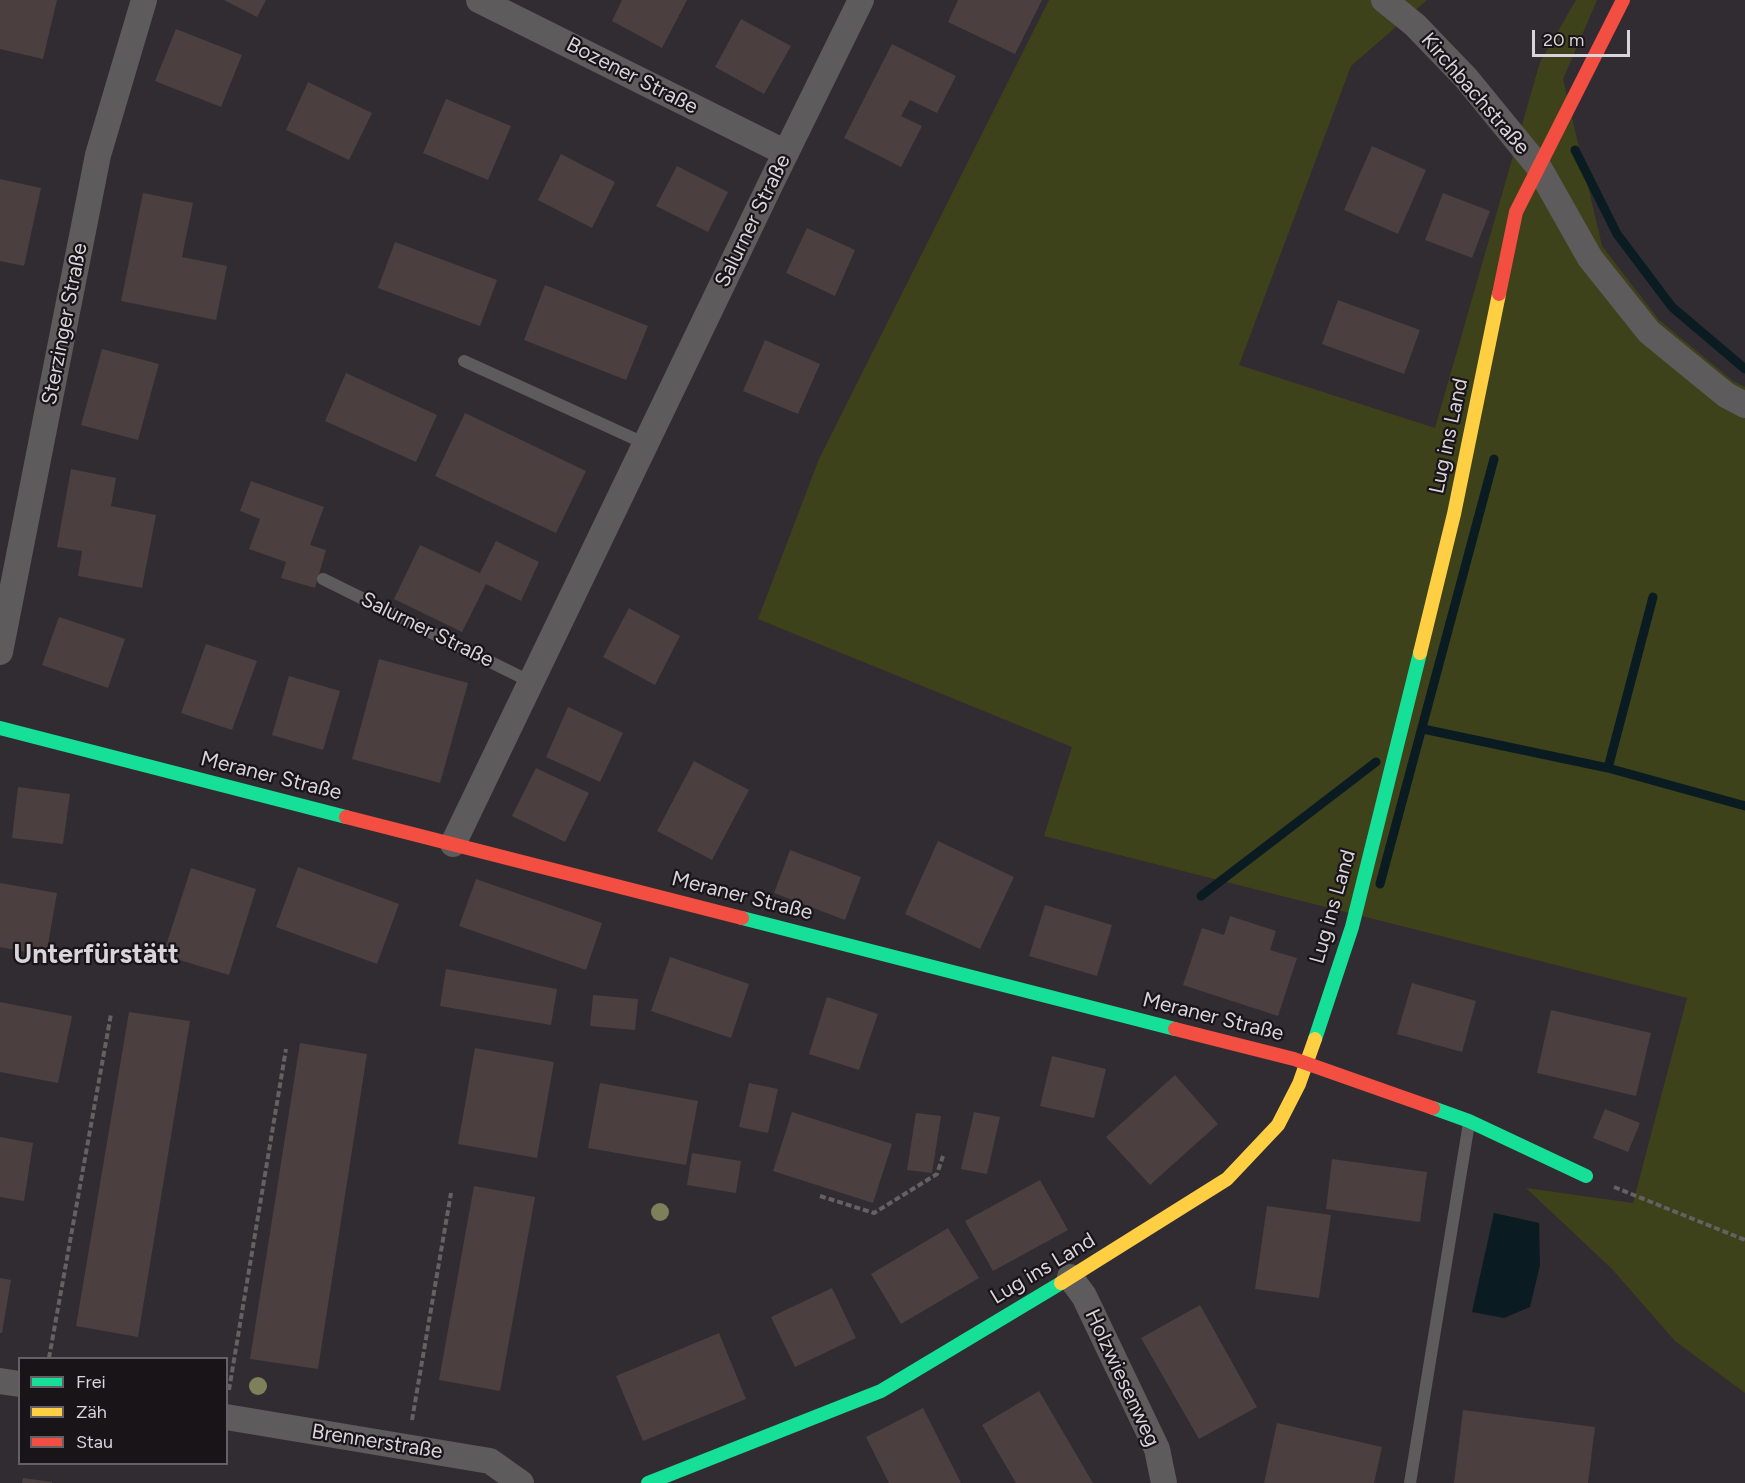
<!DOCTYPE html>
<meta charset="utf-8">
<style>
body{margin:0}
#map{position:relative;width:1745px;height:1483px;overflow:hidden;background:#312c31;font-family:Figtree,sans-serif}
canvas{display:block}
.legend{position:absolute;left:18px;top:1357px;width:210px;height:108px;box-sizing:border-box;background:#181418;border:2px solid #656066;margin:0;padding:8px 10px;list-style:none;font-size:18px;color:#d9d3da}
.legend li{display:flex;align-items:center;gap:12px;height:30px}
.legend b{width:30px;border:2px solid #656066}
.scale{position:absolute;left:1532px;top:30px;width:98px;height:27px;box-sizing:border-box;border:3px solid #d9d3da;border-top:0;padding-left:8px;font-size:18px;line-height:21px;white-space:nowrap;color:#d9d3da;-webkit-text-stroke:4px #181418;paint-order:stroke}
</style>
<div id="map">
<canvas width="1745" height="1483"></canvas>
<ul class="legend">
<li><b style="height:8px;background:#16e098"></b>Frei</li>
<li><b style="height:8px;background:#ffcf43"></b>Zäh</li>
<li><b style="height:8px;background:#f24e42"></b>Stau</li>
</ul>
<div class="scale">20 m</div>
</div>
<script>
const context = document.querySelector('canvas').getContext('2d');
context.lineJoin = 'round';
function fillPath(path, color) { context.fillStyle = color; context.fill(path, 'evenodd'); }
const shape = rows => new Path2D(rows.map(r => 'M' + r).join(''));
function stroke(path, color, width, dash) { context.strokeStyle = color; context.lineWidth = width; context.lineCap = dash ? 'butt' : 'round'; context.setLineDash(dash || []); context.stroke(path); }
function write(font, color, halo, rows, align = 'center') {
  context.font = font + ' Figtree,sans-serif'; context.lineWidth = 4.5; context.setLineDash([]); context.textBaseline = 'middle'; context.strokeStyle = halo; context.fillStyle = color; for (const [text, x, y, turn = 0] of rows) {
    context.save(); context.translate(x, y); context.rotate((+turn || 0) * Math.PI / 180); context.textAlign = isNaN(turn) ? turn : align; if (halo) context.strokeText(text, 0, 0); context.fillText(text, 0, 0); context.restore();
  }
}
fillPath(shape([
 [1049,0,1427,0,1351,66,1239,365,1435,428,1540,62,1576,0,1597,0,1563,79,1602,246,1659,320,1733,381,1745,387,1745,1393,1675,1341,1612,1269,1526,1188,1633,1203,1687,998,1044,836,1072,747,758,619,819,459]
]), '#3e421a');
fillPath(shape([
 [1494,1213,1539,1223,1540,1265,1530,1307,1504,1318,1472,1312]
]), '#0a1c22');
stroke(shape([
 [1575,150,1617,234,1672,307,1745,369],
 [1423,729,1608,768,1745,806],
 [1608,768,1653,597],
 [1380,884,1494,459],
 [1201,896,1376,762]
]), '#0a1c22', 9);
fillPath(shape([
 [0,0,57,0,43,59,0,49],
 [224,0,266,0,257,17],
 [622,0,687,0,662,48,612,21],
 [958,0,1042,0,1015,54,948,22],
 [741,19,791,46,764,94,715,67],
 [176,29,242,55,221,107,155,81],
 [892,44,956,76,937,113,910,100,901,116,922,126,901,167,844,138],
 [308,82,372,113,349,160,286,130],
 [446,99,511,126,488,180,423,153],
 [1372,146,1426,170,1398,234,1344,210],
 [561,154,615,182,592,228,538,200],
 [677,166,728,192,708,232,656,206],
 [0,179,41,188,24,266,0,261],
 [143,193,193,203,182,257,227,266,216,320,121,301],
 [1443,193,1490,211,1472,258,1425,240],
 [807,228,855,250,835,296,786,273],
 [395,242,497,280,480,326,378,288],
 [545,285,648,326,626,380,524,340],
 [1338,300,1420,330,1404,374,1322,344],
 [765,340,820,364,798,414,743,391],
 [102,349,159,364,138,440,81,425],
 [346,373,437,415,416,462,325,421],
 [465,413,586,471,556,533,435,476],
 [71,469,116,478,111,506,156,515,142,588,78,576,82,551,57,547],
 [251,481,324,507,310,545,326,550,315,588,281,578,286,562,249,549,260,519,240,511],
 [496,541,539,562,521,601,486,584,462,632,394,599,420,545,480,573],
 [629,608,680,636,655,685,603,657],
 [59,617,125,639,108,688,42,665],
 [206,644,257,661,232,730,181,713],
 [379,659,468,683,440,783,352,759],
 [289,676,340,691,323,750,272,735],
 [568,707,623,733,600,782,546,757],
 [694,761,749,790,712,860,657,831],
 [536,768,589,793,565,842,512,816],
 [18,787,70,794,63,844,12,838],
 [938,841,1014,877,980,949,905,914],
 [790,850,861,877,845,920,774,893],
 [298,867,399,904,377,964,276,927],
 [191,868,256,889,229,975,163,955],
 [476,879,602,923,586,970,459,926],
 [0,883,57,893,46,956,0,947],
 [1045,905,1112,925,1097,976,1029,956],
 [1230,916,1276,931,1270,950,1297,958,1278,1016,1183,985,1202,928,1224,935],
 [670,957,749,984,731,1038,651,1011],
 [446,969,557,989,551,1025,440,1006],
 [1412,983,1476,1001,1462,1052,1397,1034],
 [593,995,638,999,635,1030,590,1026],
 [827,997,878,1014,859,1070,809,1054],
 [0,1002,72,1016,58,1083,0,1072],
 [1551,1010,1651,1033,1636,1096,1537,1073],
 [129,1012,190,1021,138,1337,76,1326],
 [300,1043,367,1054,318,1369,250,1359],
 [475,1048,554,1062,537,1158,458,1144],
 [1052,1056,1106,1069,1094,1118,1040,1106],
 [1175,1075,1218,1124,1150,1185,1106,1137],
 [600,1083,698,1101,686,1165,588,1148],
 [749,1083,778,1089,768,1133,739,1127],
 [1605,1109,1640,1123,1628,1152,1593,1138],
 [792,1112,892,1144,873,1203,773,1171],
 [974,1112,1000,1117,987,1174,961,1169],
 [916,1113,941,1116,932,1173,907,1170],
 [0,1137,33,1143,24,1201,0,1197],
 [692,1153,741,1161,736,1193,687,1185],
 [1332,1159,1427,1172,1420,1222,1326,1209],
 [1040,1180,1068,1230,993,1271,965,1221],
 [474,1186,535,1197,500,1391,439,1380],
 [1267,1206,1331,1215,1319,1298,1255,1289],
 [948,1228,979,1278,901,1324,871,1274],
 [0,1278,11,1280,2,1333,0,1333],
 [832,1288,856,1338,795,1367,771,1317],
 [1200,1305,1257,1407,1199,1439,1141,1338],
 [719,1333,746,1399,643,1441,616,1376],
 [1039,1391,1093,1483,1016,1483,982,1425],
 [923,1408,961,1483,889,1483,866,1437],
 [1463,1410,1595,1427,1588,1483,1454,1483],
 [1277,1423,1382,1447,1374,1483,1264,1483],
 [23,1478,52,1482,52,1483,22,1483]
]), '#4b3f40');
stroke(shape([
 [1614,1187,1745,1240],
 [820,1196,874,1213,937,1174,943,1156],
 [49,1358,111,1014],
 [229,1390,286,1049],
 [412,1420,451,1193]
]), '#636161', 4, [6, 3]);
stroke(shape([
 [464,361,646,444],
 [323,579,531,682],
 [1410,1483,1469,1123]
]), '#5d5b5b', 12);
stroke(shape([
 [479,0,786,153],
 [1384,0,1415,25,1466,78,1538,166,1590,258,1649,332,1726,395,1745,405],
 [0,652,98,155,144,0],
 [453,844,771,183,861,0],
 [1070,1277,1084,1296,1157,1449,1164,1483],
 [0,1381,20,1384],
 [226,1417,490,1461,521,1483]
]), '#5d5b5b', 26);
stroke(shape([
 [0,728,346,817],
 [742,918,1175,1029],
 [1315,1039,1352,927,1420,653],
 [1433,1108,1469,1121,1586,1176],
 [648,1483,881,1391,1061,1283]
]), '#16e098', 14);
stroke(shape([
 [1420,653,1454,514,1499,294],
 [1061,1283,1227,1179,1278,1125,1299,1084,1315,1039]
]), '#ffcf43', 14);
stroke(shape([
 [1499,294,1516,212,1623,0],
 [346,817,742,918],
 [1175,1029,1294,1059,1433,1108]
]), '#f24e42', 14);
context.fillStyle = '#7d8159';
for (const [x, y] of [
 [660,1212],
 [258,1386]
]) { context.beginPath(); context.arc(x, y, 9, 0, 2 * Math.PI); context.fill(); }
write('21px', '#d9d3da', '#181418', [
 ["Bozener Straße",632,76,27],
 ["Kirchbachstraße",1475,94,49],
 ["Salurner Straße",753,221,-64],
 ["Sterzinger Straße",65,324,-79],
 ["Lug ins Land",1449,436,-78],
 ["Salurner Straße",427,630,26],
 ["Meraner Straße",271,776,14],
 ["Meraner Straße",742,896,14],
 ["Lug ins Land",1333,907,-74],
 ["Meraner Straße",1213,1017,14],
 ["Lug ins Land",1043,1269,-31],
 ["Holzwiesenweg",1122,1378,65],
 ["Brennerstraße",377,1442,9]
]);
write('bold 27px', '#d9d3da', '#181418', [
 ["Unterfürstätt",96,955]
]);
</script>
